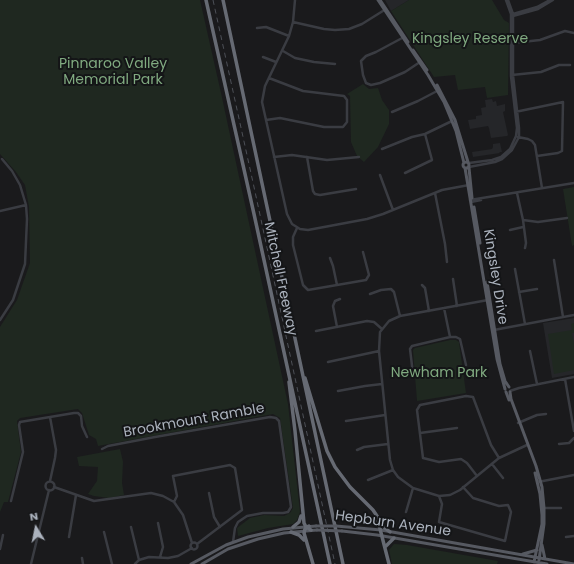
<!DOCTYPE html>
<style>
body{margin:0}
#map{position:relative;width:574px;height:564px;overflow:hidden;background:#1a1a1c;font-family:Poppins,sans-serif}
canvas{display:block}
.north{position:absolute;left:16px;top:508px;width:40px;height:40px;-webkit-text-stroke:3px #141517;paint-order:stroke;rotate:350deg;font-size:11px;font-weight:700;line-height:16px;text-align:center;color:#abb2bd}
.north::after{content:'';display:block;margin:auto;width:14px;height:18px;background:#abb2bd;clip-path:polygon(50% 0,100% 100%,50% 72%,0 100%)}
</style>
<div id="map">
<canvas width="574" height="564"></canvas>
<div class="north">N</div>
</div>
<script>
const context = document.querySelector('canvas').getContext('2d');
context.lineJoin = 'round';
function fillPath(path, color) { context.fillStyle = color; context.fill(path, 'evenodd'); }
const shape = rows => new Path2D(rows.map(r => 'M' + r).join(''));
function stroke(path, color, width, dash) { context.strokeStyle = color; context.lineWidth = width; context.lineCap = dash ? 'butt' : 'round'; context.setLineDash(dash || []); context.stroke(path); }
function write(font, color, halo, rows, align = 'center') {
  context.font = font + ' Poppins,sans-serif'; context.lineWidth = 4; context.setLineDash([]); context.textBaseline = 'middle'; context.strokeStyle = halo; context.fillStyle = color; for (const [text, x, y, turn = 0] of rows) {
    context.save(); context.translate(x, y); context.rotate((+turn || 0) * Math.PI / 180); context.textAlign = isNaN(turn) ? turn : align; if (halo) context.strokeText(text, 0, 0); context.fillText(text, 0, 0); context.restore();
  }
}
fillPath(shape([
 [385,0,409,0,391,11],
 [492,99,493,102,496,101,497,106,505,104,505,111,503,112,508,135,507,136,491,138,489,128,488,126,470,129,468,120,476,119,476,116,482,115,481,108,486,107,485,100],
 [500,143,502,152,499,152,500,153,473,157,472,152,492,149,493,147,493,144],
 [574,318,574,374,552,378,543,323]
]), '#252629');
fillPath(shape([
 [0,0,200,0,221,93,288,404,300,512,297,520,293,524,268,528,238,536,237,528,250,518,264,515,284,516,290,513,293,508,280,418,273,414,98,446,96,439,89,435,82,413,78,409,20,418,17,421,21,452,8,502,4,502,0,512,0,327,17,300,30,263,29,207,25,185,16,172,0,154],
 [409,0,492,0,504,20,509,23,508,95,487,98,485,87,458,90,455,75,434,77,391,11],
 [363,84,369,89,378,88,382,100,389,110,389,124,378,147,364,162,357,156,351,142,350,96,347,94],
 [574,187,574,245,572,246,563,189],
 [574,323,574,333,572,333,574,344,574,370,554,374,548,334,572,330,571,324],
 [450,340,456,340,459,342,466,393,417,401,413,350,415,348],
 [120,449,123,462,122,483,124,495,109,498,94,496,88,494,97,481,98,467,79,466,77,457],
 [394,544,407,545,498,561,497,564,392,564,389,550]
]), '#1f2820');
stroke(shape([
 [295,0,293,22,289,36,265,86,262,102,287,214,292,224,300,229,308,230,367,219,383,214,442,190,469,185],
 [513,14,537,7,550,0],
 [513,16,538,9,553,0],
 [293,22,324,29,335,30,349,29,362,24,386,9],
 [257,28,266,27,289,36],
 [404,37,376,52,366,56,361,61,363,75,366,83,371,85,380,83,405,72,420,62],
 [513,43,540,40,565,31,574,33],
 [283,51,295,58,314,62,335,64],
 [263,57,276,62],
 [512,75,541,72,559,65,570,65],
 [392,112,418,101,439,90],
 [515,112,563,102,562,151,558,153,537,156],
 [266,120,280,118,324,127,343,127,347,122,347,100,344,96,303,91,269,78],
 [518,137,528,139,532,141,535,145,542,188],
 [382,149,412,137,425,134,452,121],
 [274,157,292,155,327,160,359,157],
 [307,157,313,191,315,194,320,195,356,189],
 [2,159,12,171,20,185,26,205],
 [469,163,492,160,501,157,510,149,516,136,517,128,511,76,511,14,506,0],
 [469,167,495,162,502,159,512,150,519,137,519,128,513,75,513,14,508,0],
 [405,173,432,160,425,134],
 [380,175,393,210],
 [435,193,445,244,447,262],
 [517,193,523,220,526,243,525,248],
 [470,200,574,183],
 [471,202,481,200],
 [0,211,26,205,27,219,25,264,13,300,0,320],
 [523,220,538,222,567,218],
 [297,228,293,237,293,245,303,285,308,290,366,280,369,275,363,252],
 [510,230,523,227],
 [330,258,333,266,337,285],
 [554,260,563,317],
 [515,269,525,324],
 [453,279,457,306],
 [422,285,425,288,429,311],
 [519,292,537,289],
 [370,294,381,290,391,289,394,292,400,316],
 [488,300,400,316,389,321,380,332,379,351,390,460,393,470,398,477,413,488,439,496,450,495,460,490,499,458,527,445],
 [444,308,450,337],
 [337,327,333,306,335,301,340,299],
 [494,330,574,315],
 [316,331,367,321,374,322,382,329],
 [530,351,537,384],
 [328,362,379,351],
 [413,374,410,349,412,346,450,337,456,337,460,339,466,365],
 [565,379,574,431],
 [338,391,365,386,382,384],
 [510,391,519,388,574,377],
 [50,417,56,450,55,458,50,481],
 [346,421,385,415],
 [518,423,537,415,546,414],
 [420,433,457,428],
 [559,444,569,443,574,438],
 [102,449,108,446,155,437,270,417,276,418,279,421,291,507,288,512,283,513,263,513,247,516,238,522,235,528,233,542],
 [357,450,364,447,388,444],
 [492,464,503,478],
 [477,476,467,463,461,459,439,462,423,458,417,410,420,405,466,396,473,397,491,445,499,458],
 [368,480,393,470],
 '45.5 486a4.5 4.5 0 1 1 9 0a4.5 4.5 0 1 1-9 0Z',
 [538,482,574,475],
 [54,487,94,501,151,493,163,496,174,502],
 [209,493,214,517,220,527],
 [439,496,442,504,439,522,505,541,511,512,508,505,499,506,473,498,463,487],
 [11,501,23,452,19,425,20,422,74,413,78,413,81,416,82,426,87,437],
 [542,508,561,508],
 [406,512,413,488],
 [158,523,163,547,160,557],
 [131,527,139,560],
 [104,532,112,564],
 [69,537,76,495],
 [566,537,574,536],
 '190.5 546a3.5 3.5 0 1 1 7 0a3.5 3.5 0 1 1-7 0Z',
 [192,543,183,515,174,502,177,496,173,476,230,465,235,468,242,510,197,544],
 [0,549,3,535],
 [82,558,83,564],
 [31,564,49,490],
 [135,564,139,560,149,557,168,558,178,556,192,548]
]), '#3a3c42', 2.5);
stroke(shape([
 [378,0,428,75,444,102,456,131,464,163],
 [380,0,408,42],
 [413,50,427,70],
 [437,85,455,120,468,162],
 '463 165a3 3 0 1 1 6 0a3 3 0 1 1-6 0Z',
 [465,168,497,359,505,389],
 [469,168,472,198],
 [474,207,480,243],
 [487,282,500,364,505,381,509,387],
 [506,392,509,400],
 [510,392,511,399,536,466,542,487,544,508,544,524,539,560],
 [336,526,381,530,574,564],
 [342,531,377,535,547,564],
 [542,545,545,559],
 [523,554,537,550],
 [534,562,542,524,542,515,540,494,535,473],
 [191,564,226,545,248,537,283,529,316,526],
 [202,564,228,549,258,539,284,533,317,530]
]), '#565961', 3);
stroke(shape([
 [206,0,254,214,330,564],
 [223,0,343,564],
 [305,378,327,451,335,467,350,487,373,510,385,528,390,532],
 [289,382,295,431,304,523,306,527,311,530],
 [378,521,389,564],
 [309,526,305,529,304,533,313,564],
 [293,527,299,522,301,516],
 [291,532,299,535,304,540],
 [385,547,394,538]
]), '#666a73', 3.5);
stroke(shape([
 [213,0,254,187,335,564]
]), '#4d5057', 1, [5, 4]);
stroke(shape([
 [316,526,336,526],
 [317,530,342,531]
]), '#565961', 3);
write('14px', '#80aa80', '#141517', [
 ["Kingsley Reserve",470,39],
 ["Pinnaroo Valley",113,64],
 ["Memorial Park",113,80],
 ["Newham Park",439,373]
]);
write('14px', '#abb2bd', '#141517', [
 ["Kingsley Drive",495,277,81],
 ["Mitchell Freeway",280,279,78],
 ["Brookmount Ramble",194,421,-10],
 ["Hepburn Avenue",393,524,8]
]);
</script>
